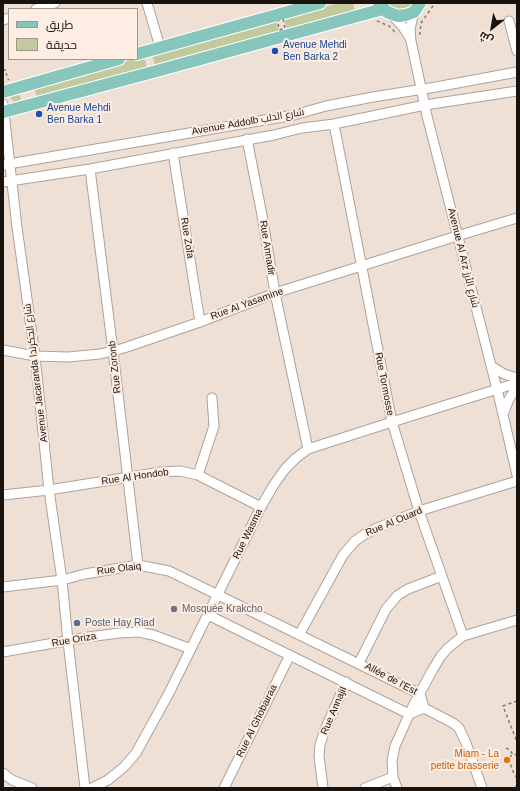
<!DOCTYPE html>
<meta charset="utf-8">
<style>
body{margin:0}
#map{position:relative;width:520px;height:791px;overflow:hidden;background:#efe0d6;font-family:Helvetica,Cairo,sans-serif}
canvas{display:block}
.frame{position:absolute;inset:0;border:4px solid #18130f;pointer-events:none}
.legend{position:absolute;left:8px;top:8px;width:130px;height:52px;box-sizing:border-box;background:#fdede3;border:1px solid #a1968e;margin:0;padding:5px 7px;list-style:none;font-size:12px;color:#18130f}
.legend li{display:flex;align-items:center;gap:8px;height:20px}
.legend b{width:20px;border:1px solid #a1968e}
.north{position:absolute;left:472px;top:8px;width:40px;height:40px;-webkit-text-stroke:3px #fdede3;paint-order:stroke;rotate:211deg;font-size:11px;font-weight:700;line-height:16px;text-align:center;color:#18130f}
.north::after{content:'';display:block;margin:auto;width:14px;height:18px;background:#18130f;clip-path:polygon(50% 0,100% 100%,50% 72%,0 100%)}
</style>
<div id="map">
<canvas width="520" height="791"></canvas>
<div class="frame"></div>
<ul class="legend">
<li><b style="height:5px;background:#86c6bc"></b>طريق</li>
<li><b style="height:11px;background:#c2c99d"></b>حديقة</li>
</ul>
<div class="north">ش</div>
</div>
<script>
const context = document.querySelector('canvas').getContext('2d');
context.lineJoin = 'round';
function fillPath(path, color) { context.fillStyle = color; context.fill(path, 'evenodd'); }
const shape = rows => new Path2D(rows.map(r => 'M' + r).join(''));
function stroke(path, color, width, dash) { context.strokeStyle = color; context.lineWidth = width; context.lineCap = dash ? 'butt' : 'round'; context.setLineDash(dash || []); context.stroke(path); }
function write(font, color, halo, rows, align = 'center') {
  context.font = font + ' Helvetica,Cairo,sans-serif'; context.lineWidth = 4; context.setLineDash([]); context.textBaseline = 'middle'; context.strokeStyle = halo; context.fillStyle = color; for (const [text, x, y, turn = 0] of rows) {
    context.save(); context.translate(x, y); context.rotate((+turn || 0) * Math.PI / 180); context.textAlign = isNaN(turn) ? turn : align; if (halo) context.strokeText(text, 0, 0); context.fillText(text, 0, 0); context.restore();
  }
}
fillPath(shape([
 [339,3,353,3,355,11,287,29,284,18],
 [387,3,413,3,409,7,401,9,392,7],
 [276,20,279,31,155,65,152,55],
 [144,56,147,67,37,97,34,87],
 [19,91,21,100,15,102,11,99,11,95]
]), '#c2c99d');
const minor = shape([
 [147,3,160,47],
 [36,9,55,3],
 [414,12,410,29,411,41,427,116,497,389,517,475],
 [391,14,403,27,410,38],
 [3,20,9,18],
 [509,21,517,51],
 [3,104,17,227,35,356,49,490,62,580,68,641,85,788],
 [334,124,392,422,419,511,463,636],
 [247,139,262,215,275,293,308,449],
 [173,153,200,322],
 [3,165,294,115,326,106,373,97,436,87,517,72],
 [90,169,113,351,138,565],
 [3,182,90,169,274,135,302,128,334,124,425,105,517,91],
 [3,350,35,356,68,357,100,354,124,348,200,322,275,293,457,236,517,218],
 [491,366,504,374,517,378],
 [503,414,509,399,517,387],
 [198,475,214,426,212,398],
 [3,495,49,490,161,472,180,471,198,475,261,507],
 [3,587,62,580,85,574,138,565,169,571,420,694,424,708],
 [208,615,409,714,424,708],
 [299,635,343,555,355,541,365,534,377,528,419,511,517,481],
 [3,652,88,637,119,633,139,632,153,635,191,649],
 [359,663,386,609,398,595,408,589,442,576],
 [424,708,453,723,459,728,466,743,482,788],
 [3,773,12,780,32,788],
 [92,788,108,780,124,767,136,753,169,693,261,507,273,486,285,469,296,458,308,449,392,422,517,383],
 [224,788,290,655],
 [323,788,319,756,320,745,324,732,346,682],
 [365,788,393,777],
 [397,788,393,777,392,761,395,746,413,706,433,669,441,656,448,648,463,636,517,620]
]);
const major = shape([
 [379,3,387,12,398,16,406,15,414,12,420,3],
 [137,54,320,3],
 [3,92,119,59],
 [3,112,153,72,383,9]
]);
stroke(minor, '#b0a198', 11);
stroke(major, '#fff', 14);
stroke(shape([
 [283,19,285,28,280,30,277,21,283,19],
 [377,21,389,26,397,34],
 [419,34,420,34,421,23,435,3],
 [3,70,6,70,7,78,9,80],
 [517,701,503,706,517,742],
 [506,748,510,750,513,755],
 [517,778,514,774,508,757,517,754],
 [516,788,517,777]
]), '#837972', 1.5, [3, 3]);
stroke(minor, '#fff', 9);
stroke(major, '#86c6bc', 12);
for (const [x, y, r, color] of [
 [275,51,4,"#1a4fb4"],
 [39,114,4,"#1a4fb4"],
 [174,609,4,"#6b7280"],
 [77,623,4,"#5c6f8a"],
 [507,760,4,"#e8710a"]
]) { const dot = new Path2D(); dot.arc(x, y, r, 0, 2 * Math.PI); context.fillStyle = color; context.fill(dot); stroke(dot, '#fdede3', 1.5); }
write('10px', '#164399', '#fdede3', [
 ["Avenue Mehdi",283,45],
 ["Ben Barka 2",283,57],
 ["Avenue Mehdi",47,108],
 ["Ben Barka 1",47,120]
], 'left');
write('10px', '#18130f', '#fdede3', [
 ["Avenue Addolb شارع الدلب",248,122,-10],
 ["Rue Zofa",187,238,81],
 ["Rue Annadir",267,248,81],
 ["Avenue Al Arz شارع الأرز",463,258,76],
 ["Rue Al Yasamine",247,304,-20],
 ["Rue Zoronb",115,367,-96],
 ["Avenue Jacaranda شارع الجكرندا",36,373,-97],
 ["Rue Tormosse",384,384,79],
 ["Rue Al Hondob",135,477,-8],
 ["Rue Al Ouard",394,522,-23],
 ["Rue Wasma",248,534,-64],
 ["Rue Olaiq",119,569,-7],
 ["Rue Oriza",74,640,-10],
 ["Allée de l'Est",391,679,28],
 ["Rue Annajil",334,711,-67],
 ["Rue Al Ghobairaa",257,721,-64]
]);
write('10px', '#5b616d', '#fdede3', [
 ["Mosquée Krakcho",182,609]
], 'left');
write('10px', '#4e5e75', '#fdede3', [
 ["Poste Hay Riad",85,623]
], 'left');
write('10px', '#c56008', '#fdede3', [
 ["Miam - La",499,754],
 ["petite brasserie",499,766]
], 'right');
</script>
